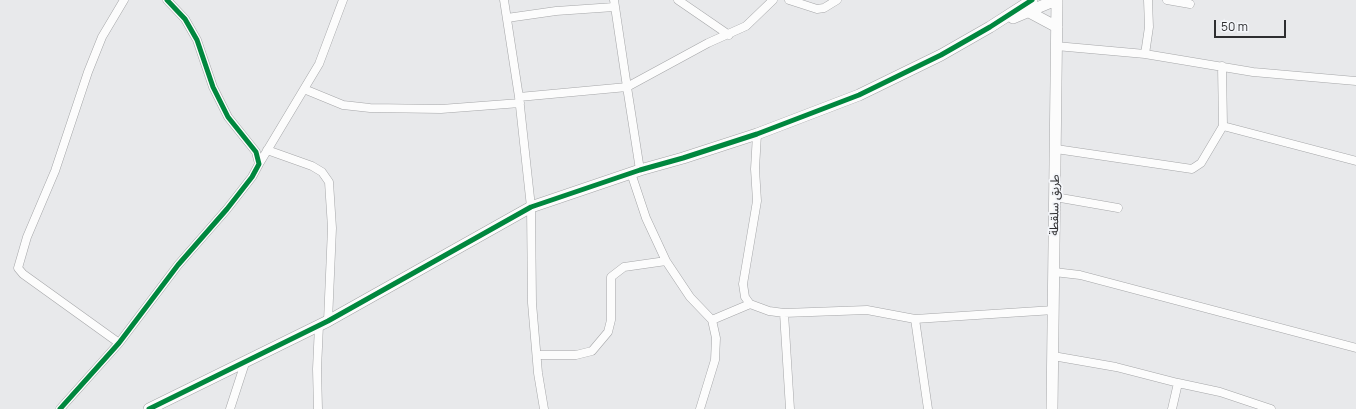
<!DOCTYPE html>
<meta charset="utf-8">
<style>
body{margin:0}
#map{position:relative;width:1356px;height:409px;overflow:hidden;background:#e8e9eb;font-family:Manrope,sans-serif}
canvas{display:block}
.scale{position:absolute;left:1214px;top:20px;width:72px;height:18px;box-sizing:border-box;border:2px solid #2e2e30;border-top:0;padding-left:5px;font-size:12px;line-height:14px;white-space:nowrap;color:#2e2e30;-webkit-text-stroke:3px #f4f6fa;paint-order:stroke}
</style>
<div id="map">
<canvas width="1356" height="409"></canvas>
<div class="scale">50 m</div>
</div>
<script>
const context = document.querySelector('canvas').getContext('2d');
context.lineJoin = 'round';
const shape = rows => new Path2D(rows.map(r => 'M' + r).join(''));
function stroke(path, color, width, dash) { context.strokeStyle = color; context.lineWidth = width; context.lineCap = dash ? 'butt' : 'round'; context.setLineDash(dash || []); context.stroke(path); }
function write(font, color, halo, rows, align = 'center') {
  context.font = font + ' Manrope,"Noto Sans Arabic",sans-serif'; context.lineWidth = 3.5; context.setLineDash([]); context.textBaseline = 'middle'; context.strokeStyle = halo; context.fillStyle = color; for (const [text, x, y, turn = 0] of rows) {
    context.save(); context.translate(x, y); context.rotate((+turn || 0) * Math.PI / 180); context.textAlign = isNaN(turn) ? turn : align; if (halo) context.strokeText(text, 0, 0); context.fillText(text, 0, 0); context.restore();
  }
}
const street = shape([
 [504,0,519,97,531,207,532,303,538,373,544,409],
 [678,0,729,35],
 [789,0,817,9,824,8,837,0],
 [1167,0,1190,4],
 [507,18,556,11,614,7],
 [1056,46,1145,54,1253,72,1356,81],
 [1145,54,1149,27,1148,0],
 [1222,66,1223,126,1356,161],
 [304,89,343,105,370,108,441,109,520,103],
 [519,97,627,87,614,0],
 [757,134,755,169,757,201,743,284,745,297,750,304,769,311,784,313,867,310,915,319,1054,310],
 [1056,149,1192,169,1201,163,1223,126],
 [267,150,312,166,322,172,329,182,332,228,328,321],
 [259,164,319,64,343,0],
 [640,170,627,87,708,43,746,26,773,0],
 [631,173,646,218,666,261,690,297,712,320,716,338,715,360,700,409],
 [1055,197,1118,208],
 [1054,272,1080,275,1356,348],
 [784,313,790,409],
 [915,319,928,409],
 [712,320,750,304],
 [119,343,23,274,18,268,27,237,55,171,88,72,102,37,124,0],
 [537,355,576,355,592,351,608,332,611,320,611,277,624,267,666,261],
 [1053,356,1116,367,1178,383,1172,409],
 [1178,383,1220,392,1271,409],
 [60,409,119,343,178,265,227,209,252,177,259,164,256,152,228,117,213,87,197,40,185,19,167,0],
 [230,409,245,363],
 [318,409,317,369,319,325]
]);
const secondary = shape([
 [1029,12,1057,27],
 [1013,18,1056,0],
 [149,409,328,321,531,207,640,170,683,158,757,134,859,95,941,55,990,27,1032,0],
 [1052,409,1057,0]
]);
stroke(street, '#a5a6a8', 9);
stroke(secondary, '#a5a6a8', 12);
stroke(street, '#fcfcfc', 8);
stroke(secondary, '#fcfcfc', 11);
stroke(shape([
 [60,409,119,343,178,265,227,209,252,177,259,164,256,152,228,117,213,87,197,40,185,19,167,0],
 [149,409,328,321,531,207,640,170,683,158,757,134,859,95,941,55,990,27,1032,0]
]), '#00873e', 5);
write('12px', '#2e2e30', '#f4f6fa', [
 ["طريق سلقطة",1055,205,-89]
]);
</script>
